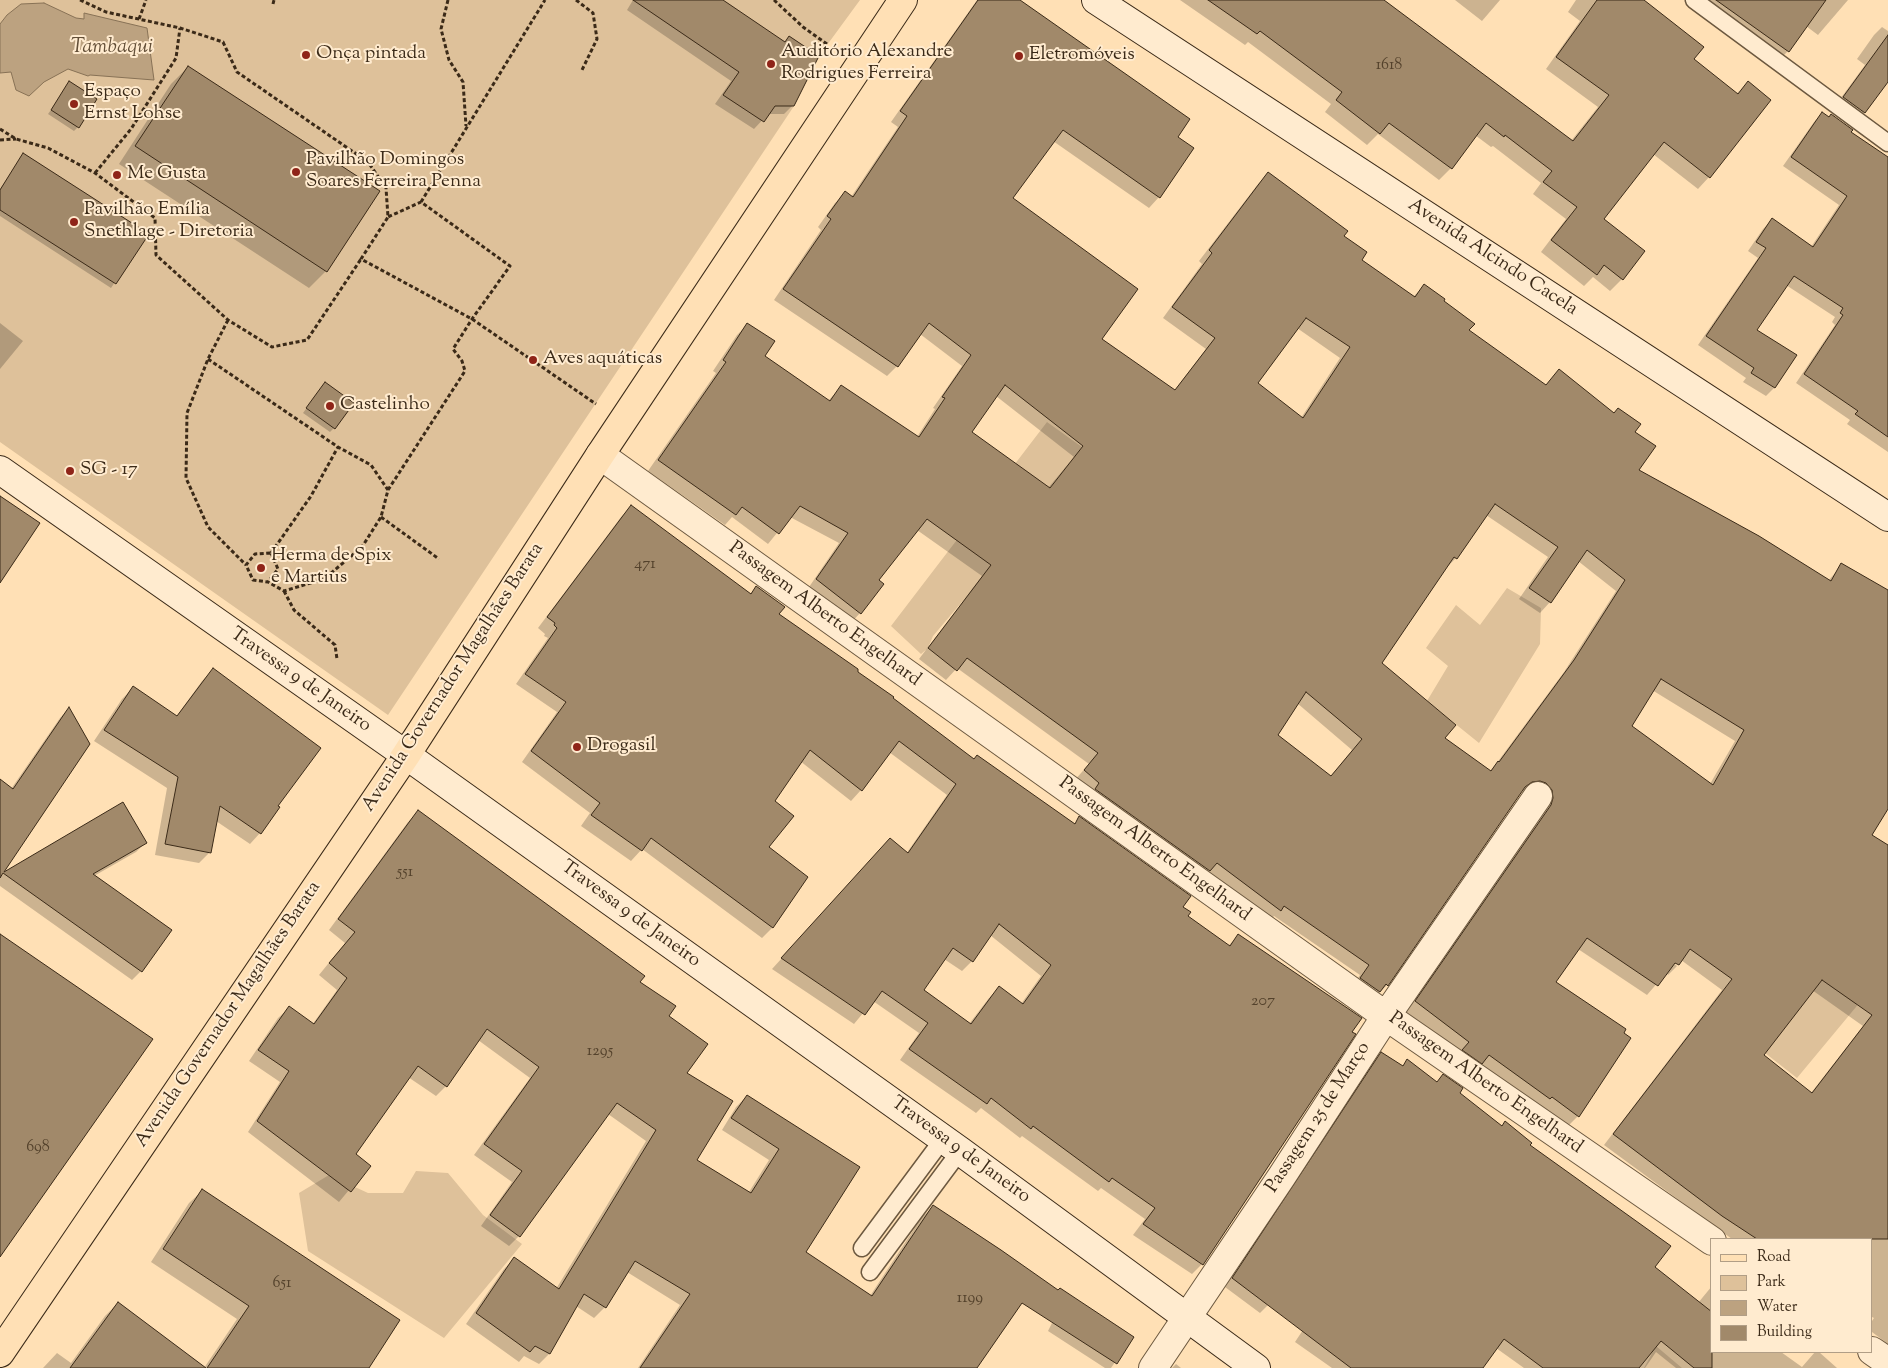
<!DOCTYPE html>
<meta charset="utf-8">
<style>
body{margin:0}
#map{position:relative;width:1888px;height:1368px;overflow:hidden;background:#ffe0b5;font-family:"Sorts Mill Goudy",serif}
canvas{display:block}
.legend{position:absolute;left:1710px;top:1238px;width:162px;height:115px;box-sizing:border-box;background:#ffebcf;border:1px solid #b19e86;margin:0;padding:6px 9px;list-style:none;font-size:15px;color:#3b2a18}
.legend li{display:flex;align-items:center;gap:10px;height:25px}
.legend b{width:25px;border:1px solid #b19e86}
</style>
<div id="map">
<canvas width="1888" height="1368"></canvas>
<ul class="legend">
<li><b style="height:6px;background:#ffe0b5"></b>Road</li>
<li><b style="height:14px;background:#dec19a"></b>Park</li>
<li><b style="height:14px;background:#bca280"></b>Water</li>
<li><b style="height:14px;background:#a1896a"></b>Building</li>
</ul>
</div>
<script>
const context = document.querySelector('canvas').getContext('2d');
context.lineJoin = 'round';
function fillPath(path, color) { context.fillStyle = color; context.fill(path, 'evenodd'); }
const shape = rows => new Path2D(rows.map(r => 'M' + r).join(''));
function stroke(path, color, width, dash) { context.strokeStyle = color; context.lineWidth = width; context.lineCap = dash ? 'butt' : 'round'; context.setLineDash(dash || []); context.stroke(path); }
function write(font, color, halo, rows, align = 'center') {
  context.font = font + ' "Sorts Mill Goudy",serif'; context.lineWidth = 4; context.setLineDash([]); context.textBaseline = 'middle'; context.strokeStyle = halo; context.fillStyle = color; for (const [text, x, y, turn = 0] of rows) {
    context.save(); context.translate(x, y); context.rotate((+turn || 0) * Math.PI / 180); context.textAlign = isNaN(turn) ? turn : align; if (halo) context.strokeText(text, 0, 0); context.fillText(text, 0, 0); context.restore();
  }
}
fillPath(shape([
 [0,0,860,0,819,56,794,106,388,715,0,442],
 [1047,422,1082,447,1052,485,996,562,933,636,928,648,921,654,891,626],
 [1507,588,1541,608,1540,644,1479,743,1427,701,1448,666,1426,648,1456,605,1480,625],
 [1888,953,1856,1007,1797,1078,1751,1042,1807,966],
 [416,1171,448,1173,483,1215,522,1244,444,1338,308,1251,299,1193,329,1175,368,1193,403,1193],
 [1656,1346,1682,1368,1644,1368]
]), '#dec19a');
const water = shape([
 [44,3,76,18,84,19,84,13,147,28,154,80,90,75,88,76,68,69,44,82,29,96,16,90,11,72,0,73,0,24,7,15,21,4,44,3]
]);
fillPath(water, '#bca280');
stroke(water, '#887256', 1);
fillPath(shape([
 [633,0,721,0,784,43,789,38,793,105,784,114,768,114,754,129,715,104,731,81,627,10],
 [977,0,1017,0,1176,137,1193,149,1159,197,1149,208,1053,141,1011,199,1101,339,1174,391,1206,349,1163,318,1202,264,1199,261,1258,184,1268,174,1343,237,1360,261,1413,297,1424,286,1442,301,1468,331,1545,386,1559,371,1634,432,1638,470,1828,581,1842,565,1888,596,1888,807,1871,836,1888,846,1888,1344,1872,1332,1872,1321,1874,1318,1872,1317,1872,1239,1732,1239,1604,1145,1722,990,1681,960,1678,965,1678,963,1669,960,1677,966,1668,975,1666,973,1647,995,1578,949,1554,982,1629,1038,1578,1116,1567,1127,1459,1052,1406,1012,1541,817,1544,808,1528,790,1520,792,1387,985,1377,995,1351,989,1360,975,1274,916,1270,921,1074,781,1089,764,957,668,946,680,919,659,982,576,917,530,877,580,860,613,850,624,807,590,839,543,790,517,768,544,732,517,725,525,648,471,716,373,713,371,737,335,747,325,763,357,828,401,841,387,917,437,935,409,933,408,962,366,920,334,897,366,887,376,774,300,821,230,818,227,835,203,846,193,851,197,898,127,891,122],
 [1297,328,1340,358,1301,418,1256,383],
 [996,396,1074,457,1048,488,971,433],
 [1486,515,1548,557,1519,599,1540,613,1550,602,1578,561,1616,591,1564,672,1496,764,1490,771,1443,738,1380,663,1446,568,1456,558],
 [1652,690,1735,741,1710,784,1630,726],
 [1297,703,1352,750,1330,777,1276,735],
 [1812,990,1863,1026,1811,1093,1762,1055],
 [1180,0,1382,0,1571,141,1598,107,1546,69,1580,21,1568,12,1576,0,1642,0,1692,59,1736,94,1748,83,1709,177,1698,189,1653,154,1602,219,1644,251,1622,279,1610,291,1593,277,1584,286,1541,252,1566,219,1533,194,1541,183,1493,146,1491,147,1475,135,1451,168,1439,180,1378,134,1367,145,1325,112,1331,104,1248,42,1245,45],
 [1455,0,1500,0,1482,21],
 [1688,0,1848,0,1818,35,1806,26,1788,51,1776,63],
 [1882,27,1888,31,1888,80,1864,113,1855,121,1835,106,1865,65,1857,59,1874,35],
 [188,67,326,271,309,288,119,164,171,84],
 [70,83,78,127,74,131,48,114],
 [1822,113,1888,160,1888,452,1847,424,1850,420,1796,383,1835,325,1832,322,1835,317,1786,285,1755,330,1774,388,1766,396,1743,382,1746,378,1698,345,1758,258,1748,251,1763,229,1772,220,1811,247,1839,205,1783,166,1814,122],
 [23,155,147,234,111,288,0,216,0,189],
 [0,323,23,341,0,369],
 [321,388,334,428,330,432,303,413],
 [631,507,750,594,756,588,778,615,974,760,1074,824,1080,818,1181,907,1186,917,1228,946,1239,935,1202,1264,1192,1274,1133,1235,1145,1219,1101,1188,1098,1191,1022,1136,1020,1138,981,1108,976,1113,900,1060,919,1033,873,1001,854,1024,772,969,880,850,906,854,947,795,889,752,861,790,851,801,800,761,773,801,767,848,807,877,772,928,762,938,642,849,631,861,581,826,590,813,522,762,557,712,516,684,548,638,544,636,545,634,538,628,621,517],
 [990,935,1041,976,1021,1004,999,988,989,998,969,1024,923,990,944,959,962,971,972,961],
 [213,670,277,806,260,833,250,844,216,821,210,852,199,863,155,855,167,788,94,741,122,699,133,688,176,717,202,681],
 [68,709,0,875,0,788,11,789,60,718],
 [123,803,145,843,136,852,94,876,141,971,132,980,0,886,0,876],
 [419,811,639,983,667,1017,685,1073,696,1160,749,1192,769,1160,722,1130,736,1107,747,1096,858,1167,804,1253,870,1296,922,1217,933,1207,975,1368,638,1368,680,1305,627,1272,605,1307,594,1318,576,1306,549,1354,539,1364,524,1356,519,1362,466,1324,504,1269,514,1259,556,1289,646,1141,608,1114,519,1236,509,1246,481,1226,512,1182,474,1155,530,1078,478,1040,446,1086,436,1096,408,1077,354,1155,369,1166,339,1202,248,1132,280,1082,249,1061,278,1018,289,1008,312,1025,337,990,319,975,345,943,329,930,408,822],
 [1382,1053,1402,1067,1407,1061,1436,1083,1458,1093,1501,1127,1505,1123,1654,1267,1698,1303,1712,1286,1712,1352,1781,1352,1802,1367,1815,1352,1819,1352,1837,1368,1676,1368,1656,1352,1645,1368,1524,1368,1496,1348,1481,1368,1332,1368,1295,1342,1336,1280,1268,1305,1260,1313,1225,1287,1373,1062],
 [202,1191,367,1368,43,1368,57,1353,71,1363,105,1316,118,1303,204,1368,237,1319,151,1262,189,1203],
 [1062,1303,1132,1337,1111,1368,1105,1368,1048,1331],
 [1176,1364,1181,1368,1172,1368]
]), '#0003');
const building = shape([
 [633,0,723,0,785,42,789,36,819,56,794,106,775,106,764,122,723,95,739,72,633,0],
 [978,0,1020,0,1190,119,1178,137,1194,148,1160,198,1063,130,1013,198,1138,289,1102,339,1175,390,1215,338,1172,307,1212,253,1209,250,1268,172,1348,231,1344,236,1367,252,1362,260,1415,297,1424,284,1445,299,1444,301,1475,324,1469,330,1546,385,1559,369,1614,413,1618,408,1641,424,1635,432,1656,446,1639,470,1759,536,1831,581,1841,563,1888,590,1888,809,1872,835,1888,845,1888,1239,1757,1239,1722,1216,1613,1134,1732,979,1690,949,1679,965,1675,963,1658,986,1587,938,1556,982,1626,1029,1624,1033,1631,1038,1579,1117,1552,1097,1550,1099,1489,1055,1482,1064,1462,1050,1469,1042,1415,1001,1551,805,1553,798,1552,790,1546,783,1540,781,1532,782,1525,787,1388,986,1386,984,1380,992,1360,978,1369,965,1284,906,1281,911,1217,863,1210,871,1095,789,1099,783,1084,770,1098,753,967,658,957,671,928,648,991,565,927,519,879,580,884,584,861,614,816,579,848,533,800,506,779,534,742,507,736,515,658,460,726,362,723,360,747,323,775,341,765,356,830,401,841,385,919,437,945,398,942,397,971,355,929,323,898,367,783,289,831,219,827,216,845,191,853,197,907,116,900,111,978,0],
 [1306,318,1350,347,1303,418,1258,383,1306,318],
 [1005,385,1083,446,1050,488,972,432,1005,385],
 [1495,504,1558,547,1529,588,1551,603,1587,550,1625,580,1574,660,1499,762,1498,761,1491,771,1445,738,1456,725,1382,663,1454,557,1457,559,1495,504],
 [1661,679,1744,730,1713,785,1632,726,1661,679],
 [1306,692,1362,739,1331,776,1278,735,1306,692],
 [1822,980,1872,1015,1812,1093,1764,1055,1822,980],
 [1208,0,1384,0,1573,141,1609,95,1556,57,1597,0,1644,0,1704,47,1694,59,1738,94,1748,81,1771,100,1710,178,1664,142,1604,219,1645,251,1623,280,1604,265,1597,275,1551,240,1577,207,1543,182,1552,171,1505,135,1504,137,1486,123,1452,169,1389,123,1380,134,1336,100,1342,92,1260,31,1257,34,1208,0],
 [1716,0,1826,0,1789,52,1716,0],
 [1888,35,1888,82,1865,113,1843,97,1888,35],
 [188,66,380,191,327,272,135,146,188,66],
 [69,81,97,99,79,128,51,110,69,81],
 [1822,112,1829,117,1831,114,1853,130,1851,132,1888,157,1888,437,1855,414,1858,411,1804,374,1843,315,1840,313,1843,308,1794,276,1757,330,1797,355,1775,388,1751,373,1754,368,1706,336,1766,248,1756,242,1772,218,1813,247,1847,196,1791,157,1822,112],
 [23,153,149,234,116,284,0,210,0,190,23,153],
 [325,382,354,403,335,429,306,408,325,382],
 [0,496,40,523,0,583,0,496],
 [631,505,751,594,756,586,785,607,779,614,858,669,858,672,894,697,893,698,974,759,977,755,1075,824,1079,816,1191,896,1183,907,1191,912,1188,916,1230,946,1238,934,1362,1018,1352,1032,1356,1034,1203,1265,1143,1224,1155,1208,1112,1178,1109,1182,1033,1126,1031,1129,991,1098,987,1104,909,1049,928,1023,882,991,865,1015,781,958,890,838,908,853,956,784,899,741,862,791,810,750,775,801,794,816,769,847,808,877,773,928,651,838,642,851,591,815,600,803,531,751,566,702,525,674,557,628,554,625,555,623,547,617,631,505],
 [999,924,1051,965,1023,1004,999,986,971,1024,924,990,953,948,973,962,999,924],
 [213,668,321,748,278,806,280,807,261,834,220,806,211,853,165,844,178,777,104,730,133,686,177,716,213,668],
 [69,707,90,744,4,872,123,802,147,843,93,874,172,930,142,972,3,873,0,878,0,779,13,789,69,707],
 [418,810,645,976,640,982,676,1006,669,1016,708,1044,687,1073,733,1101,697,1160,751,1193,779,1149,731,1118,747,1095,860,1167,806,1252,872,1296,933,1205,1001,1250,1058,1290,1060,1288,1134,1337,1117,1364,1022,1303,977,1368,640,1368,690,1294,635,1261,606,1308,584,1294,550,1354,535,1346,530,1352,476,1313,514,1257,559,1289,656,1130,617,1103,520,1237,490,1215,522,1171,484,1144,539,1067,487,1029,447,1087,418,1066,356,1154,371,1166,351,1192,257,1121,289,1071,258,1050,289,1006,314,1024,347,978,329,963,355,932,338,919,418,810],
 [0,934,153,1039,0,1257,0,934],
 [1381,1052,1403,1066,1407,1059,1437,1082,1443,1074,1463,1088,1460,1093,1502,1126,1505,1121,1532,1143,1530,1145,1671,1246,1655,1267,1712,1312,1712,1368,1694,1368,1661,1341,1639,1368,1543,1368,1504,1339,1483,1368,1351,1368,1232,1278,1381,1052],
 [202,1189,400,1320,369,1368,207,1368,249,1306,163,1249,202,1189],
 [118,1302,206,1368,70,1368,118,1302]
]);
fillPath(building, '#a1896a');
stroke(building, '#3b2a18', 1);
const service = shape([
 [1694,0,1888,143],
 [862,1248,943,1139],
 [870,1272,960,1151]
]);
const minor = shape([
 [600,455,1386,1016,1712,1241],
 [1872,1351,1888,1362],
 [1153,1368,1282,1176,1386,1016,1538,796]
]);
const secondary = shape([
 [1096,0,1888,517],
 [0,470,406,755,960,1151,1256,1368]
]);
const primary = shape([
 [0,1353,406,755,600,455,903,0]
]);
stroke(service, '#6c583f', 19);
stroke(minor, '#6c583f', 30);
stroke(secondary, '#3b2a18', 30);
stroke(primary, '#3b2a18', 30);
stroke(shape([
 [80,0,106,12,180,28,223,42,237,72,368,162,386,188,388,217,361,259,472,319,596,404],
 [448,0,441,29,449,60,463,82,466,126],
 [576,0,593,13,597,39,581,72],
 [774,0,803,27,827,44],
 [273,4,274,0],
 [139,19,146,0],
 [0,129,16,139,48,148,95,173,155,218,156,255,228,320,272,347,307,340,361,259],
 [0,140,16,139],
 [95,173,131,129,176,58,180,28],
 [421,202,545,0],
 [228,320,208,359,187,413,186,478,208,527,246,565],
 [208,359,338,447,371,465,388,490,381,517,362,547,324,579,284,591,268,582],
 [388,490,465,371,462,361,453,349,472,319,510,266,421,202,388,217],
 [381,517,439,559],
 [271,553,311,496,338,447],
 [271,553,278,569,268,582,253,580,246,565,255,554,271,553],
 [284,591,294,610,335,645,337,659]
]), '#3b2a18', 3, [4, 2.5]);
stroke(service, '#ffebcf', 16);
stroke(minor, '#ffebcf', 28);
stroke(secondary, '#ffebcf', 28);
stroke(primary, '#ffe0b5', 28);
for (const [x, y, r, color] of [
 [306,55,5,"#8f2418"],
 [1019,56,5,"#8f2418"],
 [771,64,5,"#8f2418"],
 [74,104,5,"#8f2418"],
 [296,172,5,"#8f2418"],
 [117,175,5,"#8f2418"],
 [74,222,5,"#8f2418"],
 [533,360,5,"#8f2418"],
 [330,406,5,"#8f2418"],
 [70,471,5,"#8f2418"],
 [261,568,5,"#8f2418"],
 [577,747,5,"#8f2418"]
]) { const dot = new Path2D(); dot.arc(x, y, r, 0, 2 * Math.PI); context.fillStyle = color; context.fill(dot); stroke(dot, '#ffebcf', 2); }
write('16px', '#54422c', null, [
 ["1618",1389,66],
 ["471",645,565],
 ["551",405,873],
 ["207",1263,1002],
 ["1295",600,1052],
 ["698",38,1148],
 ["651",282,1284],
 ["1199",970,1299]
]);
write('19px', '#3b2a18', '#ffebcf', [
 ["Auditório Alexandre",781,53],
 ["Rodrigues Ferreira",781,75],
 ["Onça pintada",316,55],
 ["Eletromóveis",1029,56],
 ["Espaço",84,93],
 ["Ernst Lohse",84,115],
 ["Pavilhão Domingos",306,161],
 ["Soares Ferreira Penna",306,183],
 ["Me Gusta",127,175],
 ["Pavilhão Emília",84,211],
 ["Snethlage - Diretoria",84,233],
 ["Aves aquáticas",543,360],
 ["Castelinho",340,406],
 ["SG - 17",80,471],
 ["Herma de Spix",271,557],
 ["e Martius",271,579],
 ["Drogasil",587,747]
], 'left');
write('19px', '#3b2a18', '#ffebcf', [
 ["Avenida Alcindo Cacela",1492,258,33],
 ["Passagem Alberto Engelhard",824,615,36],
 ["Avenida Governador Magalhães Barata",454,678,-57],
 ["Travessa 9 de Janeiro",300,681,35],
 ["Passagem Alberto Engelhard",1154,850,36],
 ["Travessa 9 de Janeiro",630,915,36],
 ["Avenida Governador Magalhães Barata",229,1015,-56],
 ["Passagem Alberto Engelhard",1485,1084,35],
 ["Passagem 25 de Março",1319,1118,-57],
 ["Travessa 9 de Janeiro",960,1151,36]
]);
write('italic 20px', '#624e37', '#ffebcf', [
 ["Tambaqui",112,49]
]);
</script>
